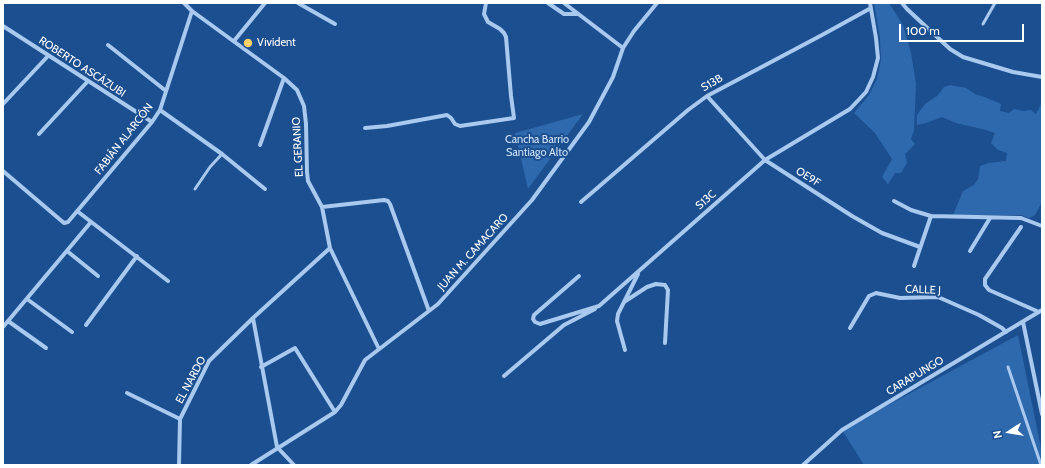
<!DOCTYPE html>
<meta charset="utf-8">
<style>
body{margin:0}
#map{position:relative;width:1045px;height:468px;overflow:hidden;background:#1b4f8f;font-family:Cabin,sans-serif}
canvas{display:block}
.frame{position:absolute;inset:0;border:4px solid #fff;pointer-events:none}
.north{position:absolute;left:989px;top:412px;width:40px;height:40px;-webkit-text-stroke:3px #1b4f8f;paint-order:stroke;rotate:258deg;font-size:11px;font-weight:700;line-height:16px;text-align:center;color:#fff}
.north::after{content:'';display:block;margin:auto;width:14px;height:18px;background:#fff;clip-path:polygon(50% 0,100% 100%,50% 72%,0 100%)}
.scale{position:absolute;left:899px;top:24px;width:125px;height:18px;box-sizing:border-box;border:2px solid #fff;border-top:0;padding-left:5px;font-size:12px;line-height:14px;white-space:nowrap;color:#fff;-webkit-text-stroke:3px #1b4f8f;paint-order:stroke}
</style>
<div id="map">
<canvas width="1045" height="468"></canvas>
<div class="frame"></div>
<div class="north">N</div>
<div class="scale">100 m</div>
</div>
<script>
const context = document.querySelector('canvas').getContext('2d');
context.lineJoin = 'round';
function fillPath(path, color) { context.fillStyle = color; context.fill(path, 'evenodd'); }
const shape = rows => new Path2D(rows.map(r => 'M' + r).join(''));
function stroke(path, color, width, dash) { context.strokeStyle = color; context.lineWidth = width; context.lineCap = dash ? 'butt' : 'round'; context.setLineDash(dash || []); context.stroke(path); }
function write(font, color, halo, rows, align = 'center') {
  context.font = font + ' Cabin,sans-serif'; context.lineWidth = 4; context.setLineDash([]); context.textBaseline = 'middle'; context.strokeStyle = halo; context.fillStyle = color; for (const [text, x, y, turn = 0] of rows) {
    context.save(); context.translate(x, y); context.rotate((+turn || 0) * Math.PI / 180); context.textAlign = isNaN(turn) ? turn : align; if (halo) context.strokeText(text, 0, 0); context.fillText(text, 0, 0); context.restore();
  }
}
fillPath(shape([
 [874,3,889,3,903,25,911,53,916,84,914,130,911,139,915,144,905,154,907,163,901,173,895,173,888,184,882,177,892,159,875,133,854,113,869,95,877,79,881,59,880,38],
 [950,85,966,88,975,94,987,98,1001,104,1000,111,1009,113,1014,109,1023,111,1031,110,1036,114,1042,102,1042,202,1035,215,1029,218,1021,215,953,215,963,191,974,185,978,179,980,166,989,163,1006,161,1007,153,998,150,991,143,995,133,986,130,956,123,942,117,926,123,917,125,917,115,925,104,937,96,944,87],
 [583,114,528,189,515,133],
 [1018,335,1042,453,1042,465,864,465,842,430]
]), '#2e69ad');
stroke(shape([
 [983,24,995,3],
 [195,189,210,167,222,154],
 [1008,367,1041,465]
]), '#a9c9ee', 3);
stroke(shape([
 [298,3,335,24],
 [548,3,564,14,577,14],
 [564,3,623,48],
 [902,3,907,9,950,49,963,57,1013,72,1042,77],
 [3,26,152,122],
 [234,41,265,3],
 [108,45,166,91],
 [707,96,765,160,852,216,882,233,920,247],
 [3,104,48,56],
 [160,110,222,154,265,189],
 [365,128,387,126,447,115,451,118,455,124,460,126,514,118,511,96,506,37,504,33,500,29,488,22,484,14,486,3],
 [39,134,88,81],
 [260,145,284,78],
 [3,171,64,223,68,222,152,122,160,110,192,11],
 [894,201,911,210,931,216,1021,218,1042,226],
 [581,202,688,110,707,96,822,35,871,8],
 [322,207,384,200,388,201,390,204,429,311],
 [77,211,168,281],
 [1021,227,985,279,985,285,989,290,1039,312],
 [330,248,379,349],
 [67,251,98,276],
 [970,251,990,218],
 [914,266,931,216],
 [579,276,534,315,533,319,535,322,540,324,599,306,765,160,850,109,866,92,873,77,878,58,876,38,870,3],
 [27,299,72,332],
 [624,302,647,287,656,284,665,285,668,290,665,343],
 [253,318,277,447,294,465],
 [8,321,46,348],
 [1023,322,1042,414],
 [86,325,137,256],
 [3,327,91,222],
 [850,328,869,296,876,293,900,298,938,297,979,315,1002,328,1006,332],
 [625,350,617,321,618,314,638,274],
 [261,367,295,348,335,412],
 [504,376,564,325,595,309],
 [127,393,180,419],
 [179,465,180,419,209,361,253,318,330,248,322,207,308,181,307,172,306,124,304,106,297,90,284,78,192,11,184,3],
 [251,465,335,412,341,405,365,360,438,304,532,200,589,122,613,77,623,48,634,31,657,3],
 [803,465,842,430,1042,310]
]), '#a9c9ee', 4);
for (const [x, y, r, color] of [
 [248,43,5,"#ffd166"]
]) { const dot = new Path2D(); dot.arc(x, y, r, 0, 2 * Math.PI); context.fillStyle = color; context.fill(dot); stroke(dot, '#1b4f8f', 1.5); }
write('11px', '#fff', '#1b4f8f', [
 ["Vivident",257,43]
], 'left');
write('11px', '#fff', '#1b4f8f', [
 ["ROBERTO ASCÁZUBI",82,67,33],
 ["S13B",712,83,-30],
 ["FABIÁN ALARCÓN",124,139,-52],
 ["EL GERANIO",298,147,-93],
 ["OE9F",808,177,32],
 ["S13C",706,200,-41],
 ["JUAN M. CAMACARO",473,252,-48],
 ["CALLE J",923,290,2],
 ["CARAPUNGO",915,376,-31],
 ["EL NARDO",191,380,-62]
]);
write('11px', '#cfe3fa', '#1b4f8f', [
 ["Cancha Barrio",537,140],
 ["Santiago Alto",537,153]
]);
</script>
